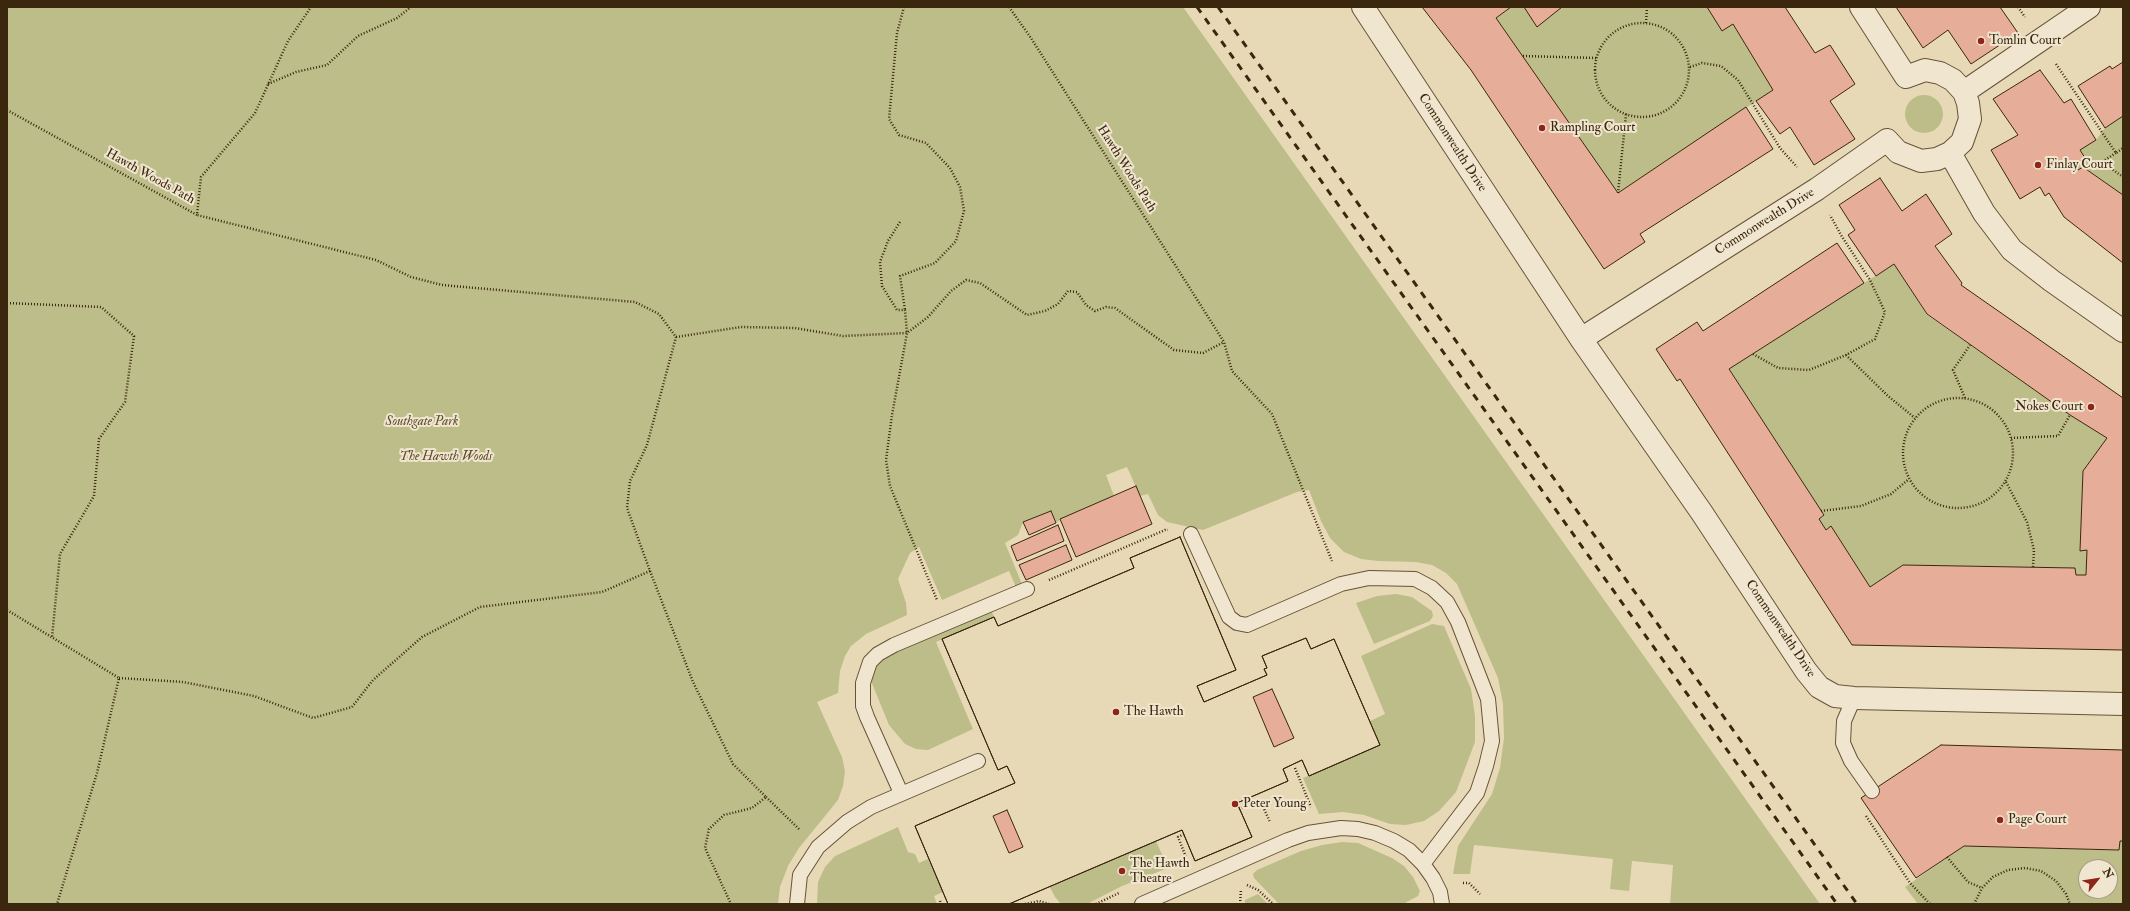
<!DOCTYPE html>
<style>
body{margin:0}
#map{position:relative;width:2130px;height:911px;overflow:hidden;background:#e8d9b6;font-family:"IM FELL Double Pica",serif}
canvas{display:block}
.frame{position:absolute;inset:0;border:8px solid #3b260e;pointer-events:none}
.north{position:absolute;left:2078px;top:859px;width:40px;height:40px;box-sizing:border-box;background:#f0e6d0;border:1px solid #a89982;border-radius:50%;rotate:60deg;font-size:11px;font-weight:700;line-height:16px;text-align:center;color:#3b260e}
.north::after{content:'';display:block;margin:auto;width:14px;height:18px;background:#8f2418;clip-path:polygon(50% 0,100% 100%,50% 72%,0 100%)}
</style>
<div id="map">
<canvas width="2130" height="911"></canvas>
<div class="frame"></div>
<div class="north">N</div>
</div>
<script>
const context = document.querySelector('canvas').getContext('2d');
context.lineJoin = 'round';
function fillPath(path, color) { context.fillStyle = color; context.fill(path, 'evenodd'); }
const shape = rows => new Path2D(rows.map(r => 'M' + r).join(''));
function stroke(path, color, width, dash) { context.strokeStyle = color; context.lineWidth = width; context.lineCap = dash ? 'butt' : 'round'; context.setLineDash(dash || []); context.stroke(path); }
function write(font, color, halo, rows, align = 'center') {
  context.font = font + ' "IM FELL Double Pica",serif'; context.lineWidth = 4; context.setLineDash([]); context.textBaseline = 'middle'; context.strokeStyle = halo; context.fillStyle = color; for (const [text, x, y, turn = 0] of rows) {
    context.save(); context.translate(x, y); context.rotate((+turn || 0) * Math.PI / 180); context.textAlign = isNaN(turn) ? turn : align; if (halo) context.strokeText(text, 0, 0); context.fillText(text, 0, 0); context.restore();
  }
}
fillPath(shape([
 [7,7,1183,7,1820,904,1670,904,1673,865,1632,861,1629,891,1610,889,1613,859,1474,845,1470,874,1453,874,1458,846,1492,794,1500,768,1504,738,1503,704,1498,678,1457,584,1446,573,1432,565,1416,562,1378,561,1361,559,1344,552,1330,538,1321,521,1309,490,1297,492,1203,530,1167,522,1158,515,1148,494,1140,496,1127,467,1106,475,1114,496,1061,519,1056,523,1051,511,1023,522,1018,535,1005,543,1022,584,1016,587,1009,571,942,600,919,547,910,553,898,579,906,603,907,615,866,634,851,646,845,656,840,671,838,693,817,702,842,757,845,771,843,786,838,800,799,848,788,866,780,887,778,904,7,904],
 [1511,7,1707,7,1733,24,1773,90,1618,193,1496,18],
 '1905 114a19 19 0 1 1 38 0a19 19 0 1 1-38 0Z',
 [2123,116,2123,195,2084,167,2078,170,2075,164,2085,158,2080,150,2096,140,2105,128],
 [1894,264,1927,315,2070,415,2107,438,2083,471,2080,550,2087,550,2086,575,2076,575,2075,568,1903,565,1870,587,1831,527,1826,530,1819,519,1824,515,1729,369],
 [1396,594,1412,597,1432,611,1433,616,1430,621,1374,644,1356,603,1377,596],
 [991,610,994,617,936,642,973,729,928,750,916,749,905,744,889,725,869,676,878,663,887,654],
 [1432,624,1444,626,1471,689,1475,716,1475,742,1456,792,1439,811,1424,821,1406,825,1390,824,1364,815,1343,812,1319,814,1303,778,1380,745,1370,721,1385,714,1361,656],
 [898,827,908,852,915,854,919,863,928,859,943,892,934,896,937,904,817,904,818,882,825,867,835,856],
 [1156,841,1168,868,1122,886,1087,904,1061,904,1055,897,1050,887],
 [2120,841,2123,841,2123,904,1918,904,1905,887,1964,846,2119,850],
 [2086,867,2110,867,2110,891,2086,891],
 [1342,842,1358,843,1392,858,1404,866,1413,877,1420,891,1418,896,1403,904,1279,904,1254,878,1253,874,1257,870,1301,851,1322,845],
 [1258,894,1268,904,1245,904,1245,900]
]), '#bdbd89');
const building = shape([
 [1422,7,1511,7,1496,18,1618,193,1746,107,1773,149,1640,234,1645,242,1604,269,1471,70,1422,7],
 [1524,7,1562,7,1537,27,1524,7],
 [1707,7,1785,7,1815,53,1830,45,1855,84,1830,101,1855,139,1814,165,1790,127,1780,134,1756,101,1773,90,1733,24,1722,31,1707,7],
 [1896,7,2000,7,2018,33,1971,64,1948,30,1923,48,1896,7],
 [2123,62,2123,116,2105,128,2078,86,2110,66,2112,69,2123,62],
 [2040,70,2064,103,2071,99,2096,140,2080,150,2085,158,2075,164,2078,170,2083,167,2123,195,2123,263,2064,217,2049,193,2045,196,2040,187,2020,199,1991,150,2018,135,1993,99,2040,70],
 [1880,178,1902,211,1926,194,1952,234,1935,246,1962,283,1961,285,2123,398,2123,650,1852,645,1680,379,1677,381,1656,349,1697,322,1703,331,1837,243,1864,283,1729,369,1824,515,1819,519,1826,530,1831,526,1870,587,1903,565,2075,568,2076,575,2086,575,2087,550,2080,551,2083,471,2107,438,2070,415,1927,314,1894,264,1876,276,1848,235,1855,230,1839,205,1880,178],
 [1136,486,1152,524,1076,557,1060,519,1136,486],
 [1051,511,1056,523,1029,535,1023,522,1051,511],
 [1058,525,1064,541,1017,561,1011,546,1058,525],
 [1180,537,1236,670,1197,686,1204,702,1267,675,1264,669,1267,668,1262,656,1306,638,1311,649,1334,639,1380,745,1309,776,1302,760,1283,769,1288,781,1237,803,1252,837,1195,861,1182,830,1009,904,948,904,915,826,1015,783,1007,766,998,770,942,639,994,617,998,626,1134,568,1130,558,1180,537],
 [1180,537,1236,670,1197,686,1204,702,1267,675,1264,669,1267,668,1262,656,1306,638,1311,649,1334,639,1380,745,1309,776,1302,760,1283,769,1288,781,1237,803,1252,837,1195,861,1182,830,1009,904,948,904,915,826,1015,783,1007,766,998,770,942,639,994,617,998,626,1134,568,1130,558,1180,537],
 [1272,689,1294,738,1274,747,1253,697,1272,689],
 [1007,810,1023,847,1009,853,993,816,1007,810],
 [1066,545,1072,560,1026,580,1019,565,1066,545],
 [1941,745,2123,750,2123,841,2120,841,2119,850,1964,846,1916,878,1861,798,1941,745]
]);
fillPath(building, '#e6ae99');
stroke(building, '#3b260e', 1);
const lane = shape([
 [1191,534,1229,617,1237,623,1247,625,1341,584,1369,578,1415,579,1432,588,1447,602,1458,622,1488,699,1492,741,1486,766,1477,793,1423,864],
 [1854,698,1844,721,1843,743,1851,761,1872,791],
 [901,793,867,717,863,706,863,683,870,662,878,654,894,645,1027,589],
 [797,904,800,875,818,847,847,822,871,807,978,761],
 [1142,904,1288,840,1308,833,1341,828,1358,829,1375,833,1394,841,1409,850,1423,864,1433,878,1440,892,1442,904]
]);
const street = shape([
 [1363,7,1581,339,1702,513,1806,671,1819,687,1835,696,1854,698,2123,704],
 [1964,92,2089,7],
 [1950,153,1984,213,2012,250,2052,281,2123,331],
 [1581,339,1817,189,1887,140,1898,152,1921,161,1937,159,1950,153,1962,142,1970,119,1968,103,1964,92,1953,80,1940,73,1925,70,1906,77,1861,7]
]);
stroke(lane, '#665338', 16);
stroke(street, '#665338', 24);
stroke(shape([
 [904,7,897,33,889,119,899,135,926,143,950,168,960,187,964,211,956,241,935,263,900,276,905,310],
 [1009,7,1031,38,1224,342,1232,371,1272,414,1332,561],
 [2018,7,2025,17],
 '1595 70a47 47 0 1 1 94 0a47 47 0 1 1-94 0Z',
 [1646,23,1647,7],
 [1523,56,1597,58],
 [2056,64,2116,153,2123,148],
 [1690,67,1702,63,1721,66,1738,80,1780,148,1797,167],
 [268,84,296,72,327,65,358,36,397,18,411,7],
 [7,110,197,215,201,177,255,113,288,41,311,7],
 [2116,153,2102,162,2123,177],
 [1618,193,1626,114],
 [900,222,888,241,880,262,882,286,897,310,905,310,907,333,892,415,886,460,890,486,937,600],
 [7,303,101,307,134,336,125,402,99,439,94,496,60,554,52,638],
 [676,337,741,327,795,328,843,336,907,333,928,317,951,291,966,280,980,283,1027,315,1045,311,1058,304,1068,291,1077,292,1086,305,1095,311,1106,307,1115,308,1174,350,1203,353,1224,342],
 [1753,354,1778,368,1809,370,1846,355,1875,339,1885,312,1870,280,1841,235,1830,215],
 [1846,355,1888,396,1915,418],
 '1903 453a55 55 0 1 1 110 0a55 55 0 1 1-110 0Z',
 [1965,398,1953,370,1970,345],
 [2011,438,2058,436,2070,415],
 [2006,482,2027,522,2034,550,2033,567],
 [1821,511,1861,506,1891,494,1909,479],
 [650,571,693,682,733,764,766,797,752,808,724,815,709,829,705,848,731,904],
 [1049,580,1165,530,1168,530],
 [7,610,119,678,97,773,57,904],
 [119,678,183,682,254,696,313,718,352,707,373,680,422,637,480,607,602,592,650,571,627,508,630,481,647,445,676,337,659,314,635,302,442,285,411,277,376,260,197,215],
 [1295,768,1311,807],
 [766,797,800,830],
 [1239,809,1260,800,1270,822],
 [1866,816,1910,883,1930,904],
 [1184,834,1178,837,1186,857],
 [1947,857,1968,882,1982,888],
 [1463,883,1469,883,1480,894],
 [1247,885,1258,890,1273,904],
 [940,901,941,904],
 [1025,904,1039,901,1049,904],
 [1096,904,1119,893],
 [1240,904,1241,889],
 [1974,904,1982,888,1993,877,2008,870,2025,868,2041,871,2056,881,2066,894,2070,904]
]), '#3b260e', 2.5, [1, 2]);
stroke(lane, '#f0e6d0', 14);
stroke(street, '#f0e6d0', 22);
stroke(shape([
 [1197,7,1837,904],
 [1218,7,1857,904]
]), '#3b260e', 3, [7, 7]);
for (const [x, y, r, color] of [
 [1981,41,4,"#8f2418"],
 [1542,128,4,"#8f2418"],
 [2038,165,4,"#8f2418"],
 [2091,407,4,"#8f2418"],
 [1116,712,4,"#8f2418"],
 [1235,804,4,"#8f2418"],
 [2000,820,4,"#8f2418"],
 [1122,871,4,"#8f2418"]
]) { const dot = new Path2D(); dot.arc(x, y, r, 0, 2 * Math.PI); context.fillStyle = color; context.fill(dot); stroke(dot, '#f0e6d0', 1.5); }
write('13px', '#3b260e', '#f0e6d0', [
 ["Tomlin Court",1989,41],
 ["Rampling Court",1550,128],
 ["Finlay Court",2046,165],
 ["Nokes Court",2083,407,"right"],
 ["The Hawth",1124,712],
 ["Peter Young",1243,804],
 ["Page Court",2008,820],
 ["The Hawth",1130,864],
 ["Theatre",1130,879]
], 'left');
write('13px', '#3b260e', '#f0e6d0', [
 ["Commonwealth Drive",1452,143,57],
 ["Hawth Woods Path",1126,169,58],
 ["Hawth Woods Path",150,177,29],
 ["Commonwealth Drive",1765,222,-32],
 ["Commonwealth Drive",1780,629,56]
]);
write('italic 13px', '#5c4c2d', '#f0e6d0', [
 ["Southgate Park",422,422],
 ["The Hawth Woods",446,457]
]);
</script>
